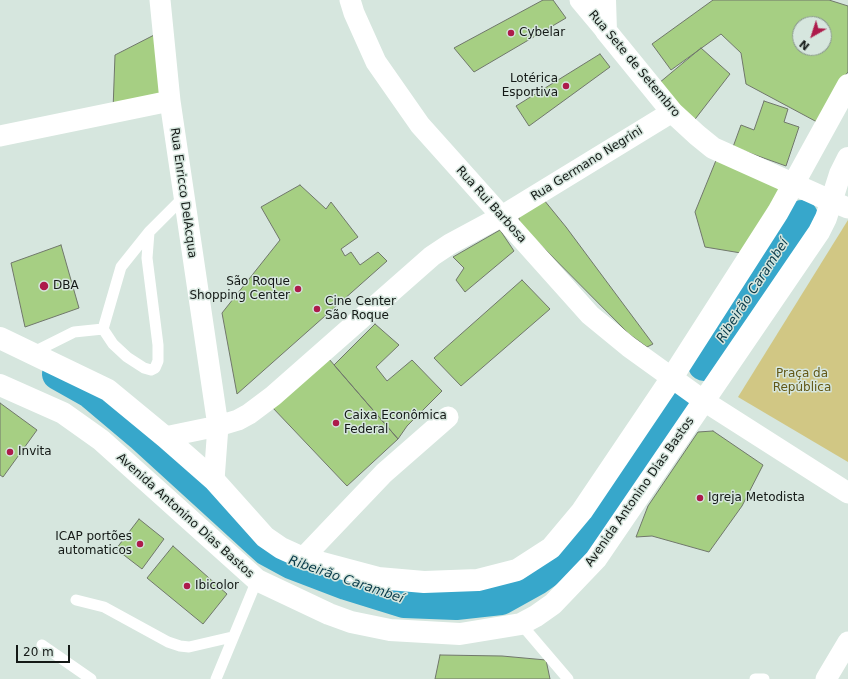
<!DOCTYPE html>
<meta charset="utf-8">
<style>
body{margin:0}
#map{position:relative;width:848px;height:679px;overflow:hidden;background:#d6e6de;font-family:"DejaVu Sans",sans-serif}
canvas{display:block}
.north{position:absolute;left:792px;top:16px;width:40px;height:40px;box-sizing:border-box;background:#d6e6de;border:1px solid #88948e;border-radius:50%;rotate:219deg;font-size:11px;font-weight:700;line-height:16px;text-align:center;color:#141916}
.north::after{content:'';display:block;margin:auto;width:14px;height:18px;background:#ad1b4b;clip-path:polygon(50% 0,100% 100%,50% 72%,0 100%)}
.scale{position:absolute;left:16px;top:645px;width:54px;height:18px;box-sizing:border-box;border:2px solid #141916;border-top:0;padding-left:5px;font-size:12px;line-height:14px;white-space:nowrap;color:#141916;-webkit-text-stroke:3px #d6e6de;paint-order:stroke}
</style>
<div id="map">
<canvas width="848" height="679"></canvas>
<div class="north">N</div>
<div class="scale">20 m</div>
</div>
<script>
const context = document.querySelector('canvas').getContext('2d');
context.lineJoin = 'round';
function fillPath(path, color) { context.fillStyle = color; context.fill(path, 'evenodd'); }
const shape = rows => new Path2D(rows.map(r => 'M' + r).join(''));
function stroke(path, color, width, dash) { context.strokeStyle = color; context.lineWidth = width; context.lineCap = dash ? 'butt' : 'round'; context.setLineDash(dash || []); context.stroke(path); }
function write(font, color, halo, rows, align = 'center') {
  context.font = font + ' "DejaVu Sans",sans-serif'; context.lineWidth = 3; context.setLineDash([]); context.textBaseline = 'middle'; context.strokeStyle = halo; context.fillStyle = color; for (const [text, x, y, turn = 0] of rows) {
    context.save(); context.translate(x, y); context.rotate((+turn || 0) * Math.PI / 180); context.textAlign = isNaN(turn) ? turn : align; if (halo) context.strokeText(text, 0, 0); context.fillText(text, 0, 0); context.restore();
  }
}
fillPath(shape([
 [848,220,848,462,738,397]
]), '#d1c784');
stroke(shape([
 [704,365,802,216],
 [58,374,90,392,141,435,267,550,291,563,346,584,404,602,456,604,501,599,537,579,571,555,601,518,677,408]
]), '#37a7cb', 32);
const building = shape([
 [543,0,553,0,566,18,474,72,454,48,543,0],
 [713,0,829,0,848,6,848,72,838,84,817,122,746,84,741,53,721,34,671,70,652,44,713,0],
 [800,24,824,24,824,48,800,48,800,24],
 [160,32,168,99,113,110,115,55,160,32],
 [701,48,730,74,689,127,653,88,701,48],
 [600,54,610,67,529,126,516,106,600,54],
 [764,101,788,109,784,122,799,127,786,166,733,147,741,125,754,130,764,101],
 [719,153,792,184,747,254,705,247,695,212,719,153],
 [300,185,326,209,331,202,358,237,341,249,345,256,351,252,360,265,378,252,387,261,237,394,222,313,280,240,261,207,300,185],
 [544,200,566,227,653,344,647,347,629,334,519,223,519,216,544,200],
 [500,230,514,251,465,292,456,280,464,268,453,257,500,230],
 [61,245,79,308,25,327,11,263,61,245],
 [522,280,550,309,461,386,434,358,522,280],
 [375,324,399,345,376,367,387,381,412,360,442,391,407,426,398,439,334,365,375,324],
 [329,359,398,439,347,486,272,407,329,359],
 [0,403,37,430,3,477,0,475,0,403],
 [713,431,763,465,742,506,709,552,652,536,636,537,648,506,698,432,713,431],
 [139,519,164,539,142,569,116,549,139,519],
 [173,546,227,594,203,624,147,578,173,546],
 [440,655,502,656,546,660,550,679,435,679,440,655]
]);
fillPath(building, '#a6cf83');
stroke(building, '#70776b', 1);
stroke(shape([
 [103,329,121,267,149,232],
 [32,353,74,332,103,329,113,344,127,357,144,368,151,370,155,368,158,361,158,345,147,258,149,232,184,197],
 [76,600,104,607,168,642,180,646,189,647,232,637],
 [521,624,568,679],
 [42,645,91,679],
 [216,679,257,580],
 [755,679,764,679]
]), '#fff', 11);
stroke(shape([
 [160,0,170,101,218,426,214,480],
 [350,0,354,13,376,62,420,125,590,315,629,347,704,401,848,493],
 [580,0,606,31],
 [0,136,170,101],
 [831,201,848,208],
 [165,437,218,426,238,420,249,414,273,396,432,256,450,244,502,216,672,112],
 [303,558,384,473,448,417],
 [826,679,848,642]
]), '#fff', 21);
stroke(shape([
 [605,0,606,31,672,112,697,135,713,148,831,201],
 [0,338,108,390,165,437,214,480,265,537,281,548,303,558,378,578,424,582,478,580,517,570,551,548,582,511,671,379,778,212,848,85],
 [0,385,63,413,101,440,257,580,329,614,351,622,390,630,460,634,521,624,536,616,553,604,596,559,819,232,826,218,840,174,848,158]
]), '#fff', 22);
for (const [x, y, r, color] of [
 [511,33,4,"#ad1b4b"],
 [566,86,4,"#ad1b4b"],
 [44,286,5,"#ad1b4b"],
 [298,289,4,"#ad1b4b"],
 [317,309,4,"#ad1b4b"],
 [336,423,4,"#ad1b4b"],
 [10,452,4,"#ad1b4b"],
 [700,498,4,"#ad1b4b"],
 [140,544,4,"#ad1b4b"],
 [187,586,4,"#ad1b4b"]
]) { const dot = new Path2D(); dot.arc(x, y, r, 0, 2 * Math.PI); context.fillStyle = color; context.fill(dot); stroke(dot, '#d6e6de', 1.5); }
write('12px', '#141916', '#d6e6de', [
 ["Cybelar",519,33],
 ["Lotérica",558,79,"right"],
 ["Esportiva",558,93,"right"],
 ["São Roque",290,282,"right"],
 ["Shopping Center",290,296,"right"],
 ["DBA",53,286],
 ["Cine Center",325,302],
 ["São Roque",325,316],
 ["Caixa Econômica",344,416],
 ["Federal",344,430],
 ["Invita",18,452],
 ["Igreja Metodista",708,498],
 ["ICAP portões",132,537,"right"],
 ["automaticos",132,551,"right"],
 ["Ibicolor",195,586]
], 'left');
write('12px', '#141916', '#d6e6de', [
 ["Rua Sete de Setembro",634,64,50],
 ["Rua Germano Negrini",587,164,-32],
 ["Rua Enricco DelAcqua",183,193,82],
 ["Rua Rui Barbosa",491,205,48],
 ["Avenida Antonino Dias Bastos",640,492,-55],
 ["Avenida Antonino Dias Bastos",185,516,42]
]);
write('12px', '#615715', '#d6e6de', [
 ["Praça da",802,374],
 ["República",802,388]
]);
write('italic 13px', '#093b4a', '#d6e6de', [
 ["Ribeirão Carambeí",753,291,-57],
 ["Ribeirão Carambeí",346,580,19]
]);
</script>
